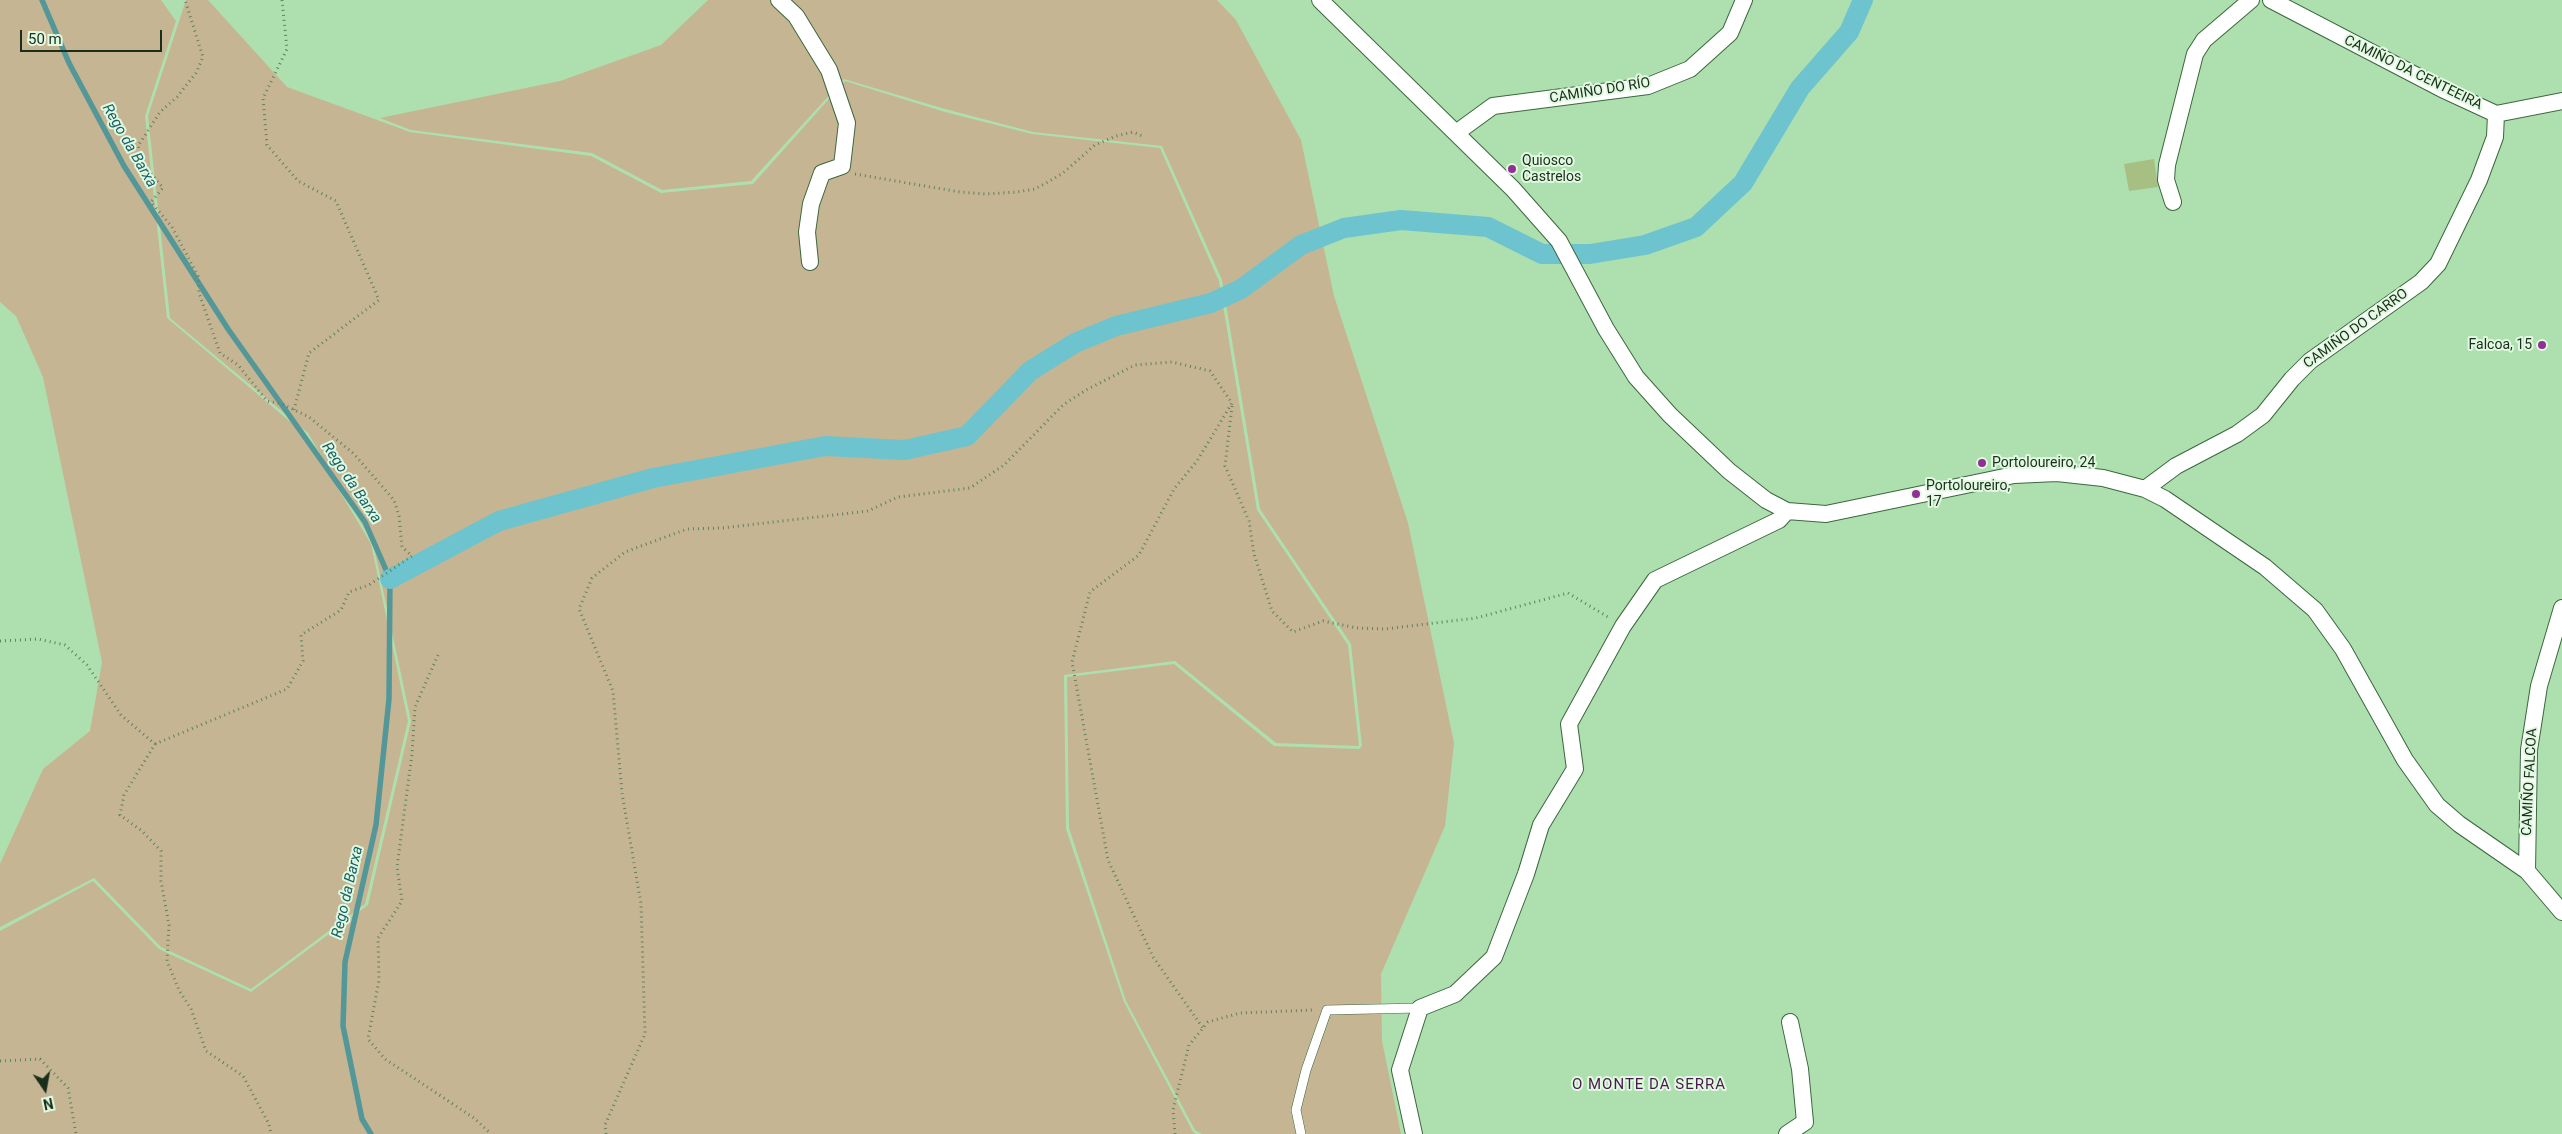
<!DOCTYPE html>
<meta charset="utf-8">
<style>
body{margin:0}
#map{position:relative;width:2562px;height:1134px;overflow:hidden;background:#aedfaf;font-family:Roboto,sans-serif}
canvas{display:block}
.north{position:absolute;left:20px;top:1064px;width:50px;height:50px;-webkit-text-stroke:4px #e0f9e0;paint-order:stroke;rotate:168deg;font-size:14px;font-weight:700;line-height:20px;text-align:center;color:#1a2e1b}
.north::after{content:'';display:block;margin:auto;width:18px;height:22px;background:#1a2e1b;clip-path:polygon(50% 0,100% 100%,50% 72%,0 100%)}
.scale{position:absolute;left:20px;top:30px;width:142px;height:22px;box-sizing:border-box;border:2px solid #1a2e1b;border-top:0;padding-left:6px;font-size:15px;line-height:18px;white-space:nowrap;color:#1a2e1b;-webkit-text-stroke:4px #e0f9e0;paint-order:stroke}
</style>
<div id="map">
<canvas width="2562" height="1134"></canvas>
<div class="north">N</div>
<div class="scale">50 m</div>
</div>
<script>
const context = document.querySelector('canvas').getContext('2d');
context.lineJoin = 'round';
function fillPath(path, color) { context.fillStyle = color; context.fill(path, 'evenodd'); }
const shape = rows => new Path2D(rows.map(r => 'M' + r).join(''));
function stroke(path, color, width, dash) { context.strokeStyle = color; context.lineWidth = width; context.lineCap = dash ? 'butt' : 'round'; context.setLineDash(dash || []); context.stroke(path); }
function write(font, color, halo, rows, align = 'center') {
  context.font = font + ' Roboto,sans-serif'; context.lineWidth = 4; context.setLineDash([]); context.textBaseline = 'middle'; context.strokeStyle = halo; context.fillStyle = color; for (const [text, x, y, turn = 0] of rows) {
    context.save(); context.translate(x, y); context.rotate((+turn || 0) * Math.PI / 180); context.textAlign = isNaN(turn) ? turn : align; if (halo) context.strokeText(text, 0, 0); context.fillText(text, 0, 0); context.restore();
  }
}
fillPath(shape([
 [0,0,161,0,176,21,145,116,167,318,306,435,371,544,408,721,365,904,251,989,161,947,94,878,0,927,0,864,43,769,90,731,102,662,43,377,16,316,0,302],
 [186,0,208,0,287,87,410,132,591,156,661,193,753,184,845,81,945,112,1032,134,1160,148,1219,281,1257,510,1348,645,1359,746,1276,743,1175,661,1064,675,1066,829,1124,1002,1193,1132,1196,1134,0,1134,0,931,93,881,159,949,251,992,368,905,411,721,373,543,308,433,170,318,148,116],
 [708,0,1217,0,1236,20,1301,140,1334,296,1408,523,1454,743,1445,826,1381,974,1382,1041,1401,1134,1202,1134,1195,1130,1126,1001,1069,828,1067,677,1174,664,1274,746,1359,749,1362,746,1351,644,1260,509,1222,280,1162,146,1033,132,945,109,844,79,751,181,662,190,592,153,411,130,380,118,560,81,661,45]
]), '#c6b592');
stroke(shape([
 [42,0,69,63,124,166,228,329,365,522,390,579,389,699,376,825,345,962,343,1026,362,1119,371,1134]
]), '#549798', 5.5);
stroke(shape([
 [390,579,499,521,653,478,825,446,905,450,967,436,1030,371,1075,343,1116,326,1211,303,1241,289,1301,245,1344,228,1401,220,1488,227,1542,254,1590,254,1645,245,1696,227,1743,183,1800,88,1849,32,1863,0]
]), '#6dc4ce', 20);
fillPath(shape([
 [2154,159,2158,187,2129,191,2124,164]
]), '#a8bf84');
const lane = shape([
 [1301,1134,1296,1110,1306,1070,1327,1010,1420,1008]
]);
const street = shape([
 [779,0,796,16,829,70,847,123,842,166,822,173,811,204,807,232,810,262],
 [1320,0,1513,189,1559,241,1606,329,1636,377,1670,415,1729,471,1766,500,1787,511,1826,514,2014,475,2057,473,2103,478,2145,489,2165,499,2265,567,2315,610,2343,649,2405,760,2437,805,2459,824,2527,871,2562,912],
 [2271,0,2442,89,2496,114,2562,101],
 [1456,133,1493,106,1648,86,1690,69,1730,33,1744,0],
 [2173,202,2166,180,2167,165,2195,54,2204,40,2251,0],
 [2145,489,2176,466,2237,434,2263,415,2292,379,2310,361,2421,282,2438,264,2479,180,2495,137,2496,114],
 [2527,871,2529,750,2539,686,2562,608],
 [1414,1134,1400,1070,1420,1008,1455,994,1494,957,1526,874,1541,825,1575,769,1569,724,1623,626,1655,580,1779,520,1787,511],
 [1787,1134,1805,1122,1800,1069,1790,1022]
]);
stroke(lane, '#3b683e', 10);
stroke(street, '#3b683e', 18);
stroke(shape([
 [282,0,287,49,263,98,267,145,298,181,336,201,379,300,309,353,294,410],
 [855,174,960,192,986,194,1017,192,1035,189,1048,182,1063,173,1095,145,1116,136,1133,132,1145,137],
 [1232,406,1225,466,1249,521,1254,554,1272,611,1293,632,1323,621,1357,628,1385,629,1476,618,1568,593,1608,617],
 [0,641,38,639,65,645,87,665,121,715,155,744,124,795,120,815,142,831,161,851,161,881,169,925,167,961,179,990,191,1009,206,1051,243,1076,269,1124,271,1134],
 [438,655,415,707,412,754,397,867,402,901,378,938,379,980,368,1039,385,1059,474,1118,491,1134],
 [155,744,287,689,303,661,301,635,341,610,349,592,369,585,412,556,402,547,399,516,394,500,354,454,309,417,282,404,267,401,238,365,220,353,199,293,198,276,172,227,151,202,163,188,143,164,138,146,160,112,177,97,196,73,203,57,185,0],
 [0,1061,40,1059,68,1088,76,1134],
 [606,1134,605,1125,645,1034,641,904,622,793,613,691,579,609,592,578,625,552,687,529,722,528,868,511,898,497,970,488,1004,465,1063,405,1086,390,1135,365,1172,362,1210,371,1232,403,1197,461,1174,489,1139,555,1090,592,1072,662,1108,860,1153,957,1203,1028],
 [1175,1134,1173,1110,1189,1045,1208,1022,1240,1013,1313,1010]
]), '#5f8160', 3, [1, 4]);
stroke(lane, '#fff', 9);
stroke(street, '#fff', 16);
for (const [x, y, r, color] of [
 [1512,169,5,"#912f96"],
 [2542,345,5,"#912f96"],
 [1982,463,5,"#912f96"],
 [1916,494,5,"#912f96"]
]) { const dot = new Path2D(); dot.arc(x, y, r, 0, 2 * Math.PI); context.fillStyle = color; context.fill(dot); stroke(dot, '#e0f9e0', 2); }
write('14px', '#1a2e1b', '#e0f9e0', [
 ["CAMIÑO DA CENTEEIRA",2413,73,26],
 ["CAMIÑO DO RÍO",1600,91,-9],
 ["CAMIÑO DO CARRO",2356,329,-36],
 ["CAMIÑO FALCOA",2530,782,-87]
]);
write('14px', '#1a2e1b', '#e0f9e0', [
 ["Quiosco",1522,161],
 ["Castrelos",1522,177],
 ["Falcoa, 15",2532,345,"right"],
 ["Portoloureiro, 24",1992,463],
 ["Portoloureiro,",1926,486],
 ["17",1926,502]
], 'left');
write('italic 15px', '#165f67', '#e0f9e0', [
 ["Rego da Barxa",129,146,60],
 ["Rego da Barxa",351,483,56],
 ["Rego da Barxa",348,892,-77]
]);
context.letterSpacing = '1px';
write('15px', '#491b4c', '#e0f9e0', [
 ["O MONTE DA SERRA",1649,1085]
]);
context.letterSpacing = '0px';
</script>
